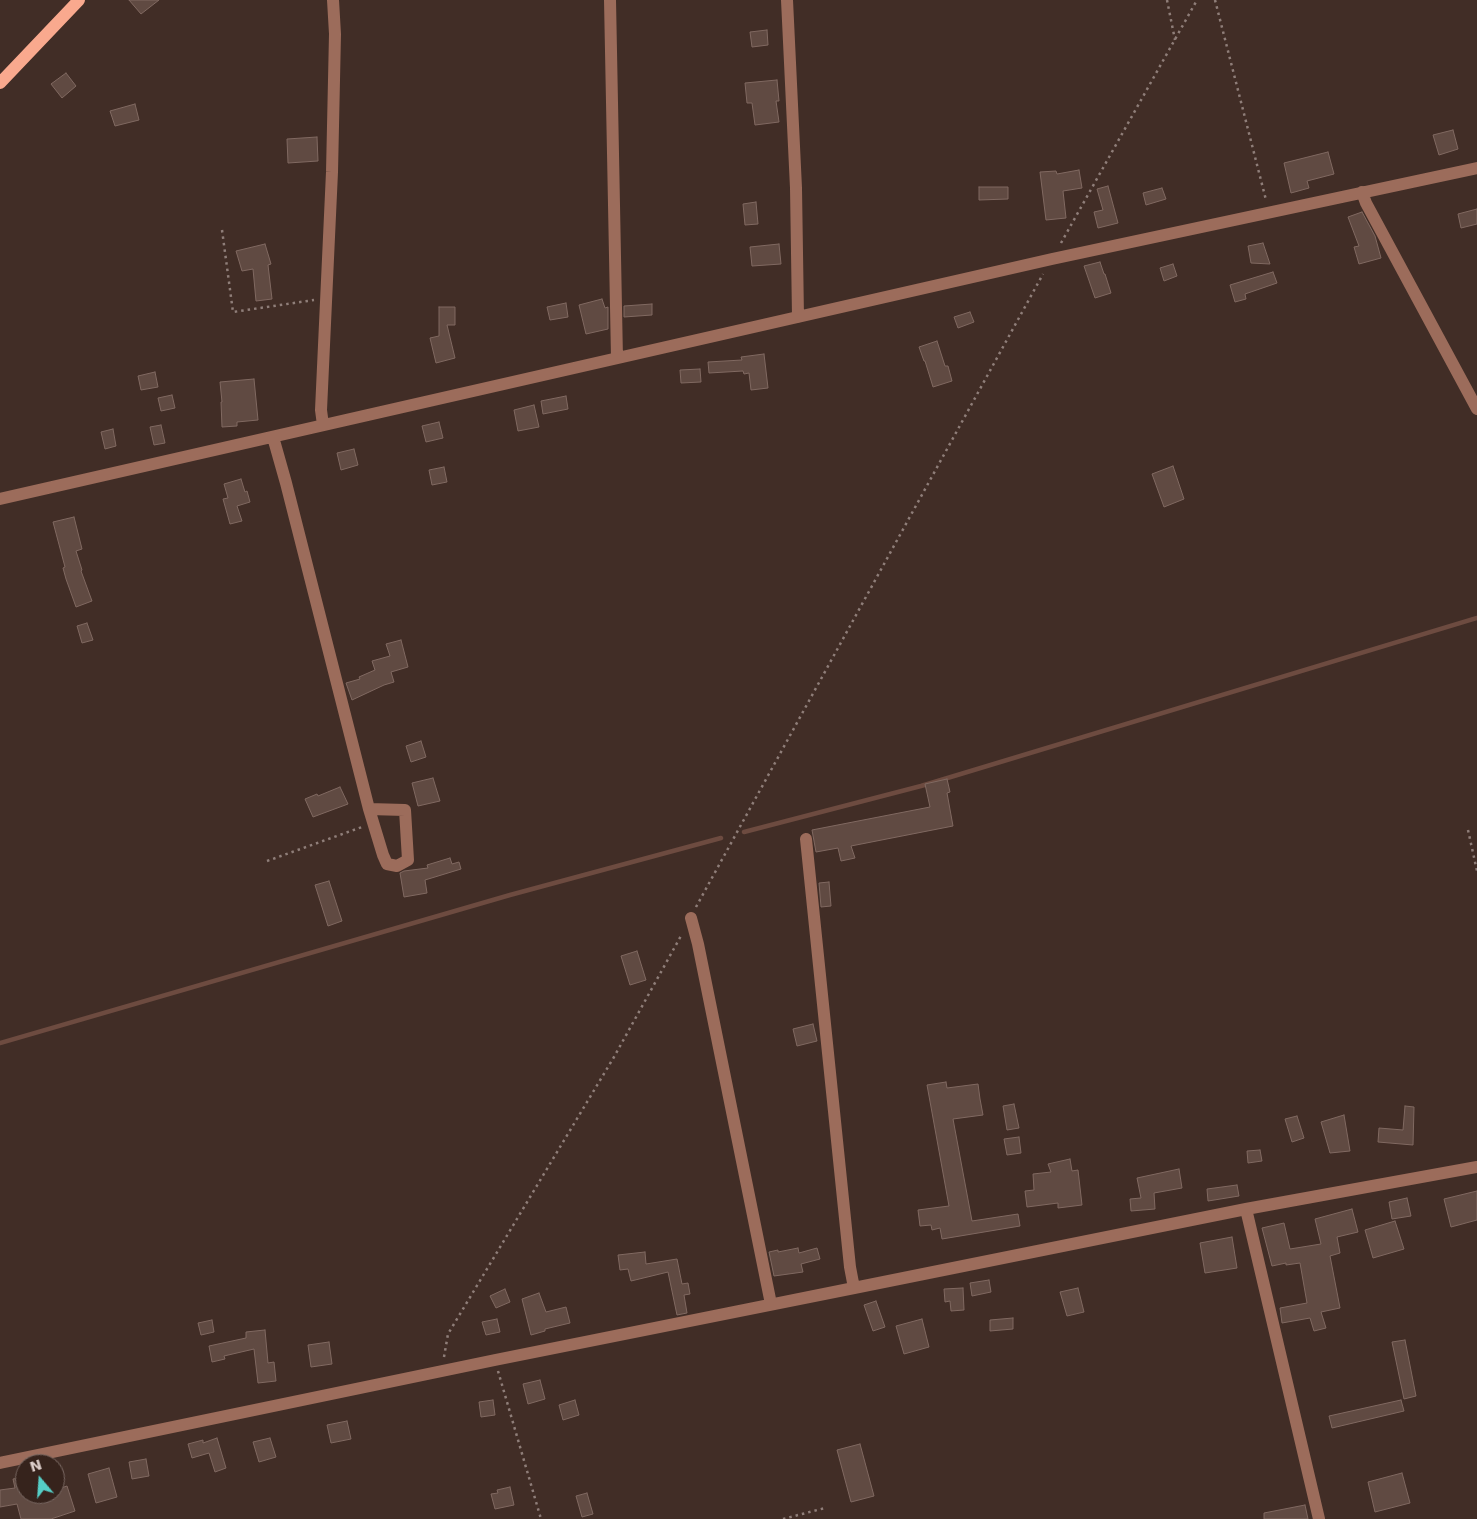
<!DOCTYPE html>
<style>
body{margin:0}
#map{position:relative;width:1477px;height:1519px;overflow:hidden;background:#412d26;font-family:"DejaVu Sans",sans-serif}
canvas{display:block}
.north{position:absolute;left:15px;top:1454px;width:50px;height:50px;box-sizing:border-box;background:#36231c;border:1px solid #796862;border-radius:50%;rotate:342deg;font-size:14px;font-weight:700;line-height:20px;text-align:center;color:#ddcfcb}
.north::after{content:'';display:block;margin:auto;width:18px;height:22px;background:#55cec6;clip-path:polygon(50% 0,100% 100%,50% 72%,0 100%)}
</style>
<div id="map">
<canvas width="1477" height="1519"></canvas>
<div class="north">N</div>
</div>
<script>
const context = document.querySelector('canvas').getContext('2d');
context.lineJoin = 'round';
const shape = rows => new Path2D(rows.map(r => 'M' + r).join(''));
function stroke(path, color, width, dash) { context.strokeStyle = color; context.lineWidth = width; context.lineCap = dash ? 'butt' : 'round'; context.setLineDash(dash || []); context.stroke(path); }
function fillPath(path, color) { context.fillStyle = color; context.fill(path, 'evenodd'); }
stroke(shape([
 [744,832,921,786,1477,618],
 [0,1043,510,895,721,838]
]), '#6d4b40', 4.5);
const building = shape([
 [129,0,159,0,141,14,129,0],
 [767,30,768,45,752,47,750,32,767,30],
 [66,73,76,86,62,98,51,84,66,73],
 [777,80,779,101,776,101,779,122,755,125,752,103,747,103,745,83,777,80],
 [135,104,139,120,115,126,110,111,135,104],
 [1453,130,1458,149,1439,155,1433,135,1453,130],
 [317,137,318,161,288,163,287,139,317,137],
 [1328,152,1334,174,1307,181,1309,188,1291,193,1284,163,1328,152],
 [1079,170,1082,188,1063,191,1066,218,1046,220,1040,172,1056,171,1057,174,1079,170],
 [1108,186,1118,223,1098,228,1094,212,1103,210,1097,189,1108,186],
 [979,187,1008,187,1008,199,979,200,979,187],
 [1162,188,1166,199,1146,205,1143,193,1162,188],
 [756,202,758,224,745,225,743,204,756,202],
 [1477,209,1477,224,1461,228,1458,214,1477,209],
 [1362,212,1375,236,1381,258,1359,264,1354,247,1359,246,1348,217,1362,212],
 [1263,243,1270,264,1251,263,1248,246,1263,243],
 [265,244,271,264,268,265,272,299,256,301,253,269,242,271,236,251,265,244],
 [779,244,781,264,752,266,750,247,779,244],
 [1100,262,1104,274,1105,274,1111,293,1095,298,1084,266,1100,262],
 [1173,264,1177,276,1164,281,1160,268,1173,264],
 [1273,272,1277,283,1245,294,1246,299,1235,302,1230,285,1273,272],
 [602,299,605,308,608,307,608,329,586,334,579,305,602,299],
 [566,303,568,317,550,320,547,307,566,303],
 [652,304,652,315,624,317,624,306,652,304],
 [439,307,455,307,455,325,447,325,455,358,436,363,430,338,439,336,439,307],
 [970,312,974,322,958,328,954,317,970,312],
 [937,341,945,366,948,366,952,381,933,387,925,361,924,361,919,347,937,341],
 [764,354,768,388,751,390,749,373,744,374,743,371,709,373,708,362,742,360,741,357,764,354],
 [700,369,701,382,681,383,680,370,700,369],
 [155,372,158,387,141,390,138,376,155,372],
 [254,379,258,420,237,422,237,426,222,427,221,402,222,402,220,382,254,379],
 [172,395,175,408,161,411,158,398,172,395],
 [566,396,568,409,543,414,541,401,566,396],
 [534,405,539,427,518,431,514,410,534,405],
 [439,422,443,438,426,442,422,426,439,422],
 [161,425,165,443,154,445,150,427,161,425],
 [113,429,116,446,105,449,101,432,113,429],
 [354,449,358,465,341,470,337,453,354,449],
 [1173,466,1184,499,1164,507,1152,474,1173,466],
 [444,467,447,482,432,485,429,470,444,467],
 [241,479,245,492,247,491,250,502,237,506,242,521,230,524,223,499,228,498,224,484,241,479],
 [74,517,82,549,76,551,82,570,81,571,92,601,76,607,66,579,63,568,65,567,53,522,74,517],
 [87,623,93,640,82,643,77,626,87,623],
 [401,640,408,667,391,672,394,682,384,685,352,700,346,683,360,679,359,677,375,670,372,661,390,656,386,644,401,640],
 [421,741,426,757,411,762,406,746,421,741],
 [433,778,440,801,418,806,412,783,433,778],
 [947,779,950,792,947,793,953,826,851,846,855,858,841,861,838,848,816,852,812,830,930,807,925,784,947,779],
 [340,787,348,804,313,817,305,799,317,794,318,796,340,787],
 [450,858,452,864,459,862,461,869,425,880,427,893,404,897,400,873,404,871,428,868,427,865,450,858],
 [329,881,342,921,328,926,315,885,329,881],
 [829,882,831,906,821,907,819,883,829,882],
 [637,951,646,980,630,985,621,956,637,951],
 [813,1024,817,1041,797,1046,793,1029,813,1024],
 [946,1082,947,1088,978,1084,980,1099,983,1115,953,1119,972,1221,1018,1214,1020,1226,942,1239,940,1228,932,1230,931,1225,920,1226,918,1210,949,1206,927,1085,946,1082],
 [1014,1104,1019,1128,1007,1130,1003,1106,1014,1104],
 [1405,1106,1414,1107,1413,1145,1378,1142,1379,1128,1403,1130,1405,1106],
 [1344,1115,1350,1151,1330,1153,1321,1122,1344,1115],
 [1297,1116,1304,1138,1292,1142,1285,1119,1297,1116],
 [1019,1137,1021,1153,1007,1155,1004,1139,1019,1137],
 [1260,1150,1262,1161,1248,1163,1247,1151,1260,1150],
 [1070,1159,1072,1171,1078,1170,1082,1205,1058,1208,1058,1203,1027,1207,1025,1191,1034,1190,1033,1174,1051,1172,1048,1164,1070,1159],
 [1179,1169,1182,1188,1154,1193,1155,1209,1131,1211,1130,1199,1141,1198,1137,1178,1179,1169],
 [1237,1185,1239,1196,1208,1201,1207,1189,1237,1185],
 [1477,1191,1477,1220,1451,1227,1444,1199,1477,1191],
 [1407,1198,1411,1216,1392,1219,1389,1202,1407,1198],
 [1352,1209,1358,1232,1337,1237,1340,1253,1330,1256,1340,1308,1321,1312,1326,1328,1314,1331,1310,1318,1282,1323,1280,1308,1307,1303,1300,1263,1286,1265,1286,1263,1272,1266,1262,1228,1284,1223,1290,1249,1321,1244,1315,1219,1352,1209],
 [1395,1221,1404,1249,1373,1258,1365,1230,1395,1221],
 [1232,1237,1237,1268,1205,1273,1200,1243,1232,1237],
 [798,1248,799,1253,817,1248,820,1259,801,1264,803,1272,774,1276,769,1252,778,1250,778,1252,798,1248],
 [645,1252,646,1264,677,1259,682,1284,688,1283,690,1294,684,1295,687,1313,677,1315,668,1272,631,1281,628,1269,620,1270,618,1255,645,1252],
 [989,1280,991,1292,972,1296,970,1283,989,1280],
 [963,1288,964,1310,951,1311,950,1301,945,1302,944,1289,963,1288],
 [1078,1288,1084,1312,1067,1316,1060,1292,1078,1288],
 [505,1289,510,1302,496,1308,490,1296,505,1289],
 [539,1293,546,1312,566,1307,570,1323,545,1329,545,1331,531,1335,522,1299,539,1293],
 [876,1301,885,1327,873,1331,864,1305,876,1301],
 [1013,1318,1013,1329,990,1331,990,1320,1013,1318],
 [497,1319,500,1332,486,1335,482,1322,497,1319],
 [922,1319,929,1347,904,1354,896,1326,922,1319],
 [212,1320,214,1332,201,1335,198,1323,212,1320],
 [265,1330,268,1363,274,1362,276,1381,258,1383,254,1349,224,1356,225,1359,212,1362,209,1346,246,1338,246,1332,265,1330],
 [1405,1340,1416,1396,1404,1399,1392,1342,1405,1340],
 [329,1342,332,1364,311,1367,308,1345,329,1342],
 [540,1380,545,1399,528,1404,523,1384,540,1380],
 [493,1400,495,1415,481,1417,479,1402,493,1400],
 [575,1400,579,1415,563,1420,559,1405,575,1400],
 [1401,1400,1404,1411,1332,1428,1329,1416,1401,1400],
 [347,1421,351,1439,331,1443,327,1425,347,1421],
 [217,1438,226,1468,215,1472,209,1453,192,1458,188,1444,203,1440,203,1443,217,1438],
 [270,1438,276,1457,259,1462,253,1442,270,1438],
 [860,1444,874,1496,851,1502,837,1450,860,1444],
 [146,1459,149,1476,132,1479,129,1462,146,1459],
 [109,1468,117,1497,96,1503,88,1474,109,1468],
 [1402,1473,1410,1503,1375,1512,1368,1482,1402,1473],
 [25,1477,25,1494,55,1494,55,1490,67,1486,75,1511,51,1519,21,1519,17,1504,0,1507,0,1490,15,1488,13,1479,25,1477],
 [510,1487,514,1505,495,1509,491,1494,498,1493,497,1490,510,1487],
 [587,1493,593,1514,582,1517,576,1496,587,1493],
 [1305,1505,1308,1519,1264,1519,1264,1513,1305,1505]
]);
fillPath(building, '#604a42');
stroke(building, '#806961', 1);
stroke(shape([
 [1167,0,1175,40],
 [1215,0,1266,200],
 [222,230,233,312,314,300],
 [1061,243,1197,0],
 [1468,830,1477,871],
 [267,861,362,827],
 [696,907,1043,274],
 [444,1357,448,1334,614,1057,682,934],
 [498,1371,541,1519],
 [783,1519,825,1508]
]), '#8f7e79', 2.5, [2.5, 4]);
stroke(shape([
 [610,0,617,358],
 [787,0,796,188,798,317],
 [1362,192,1366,203,1477,409],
 [323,425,321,410,332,172,335,34,333,0],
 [273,437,286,483,369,809,405,810,408,860,397,866,387,864,383,855,369,809],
 [0,499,1052,259,1477,168],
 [806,839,850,1267,854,1288],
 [691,918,698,944,771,1304],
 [1246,1209,1319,1519],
 [0,1463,495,1360,854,1288,1246,1209,1477,1167]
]), '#9c6c5b', 12);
stroke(shape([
 [0,83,79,0]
]), '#f9a98e', 12);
</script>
